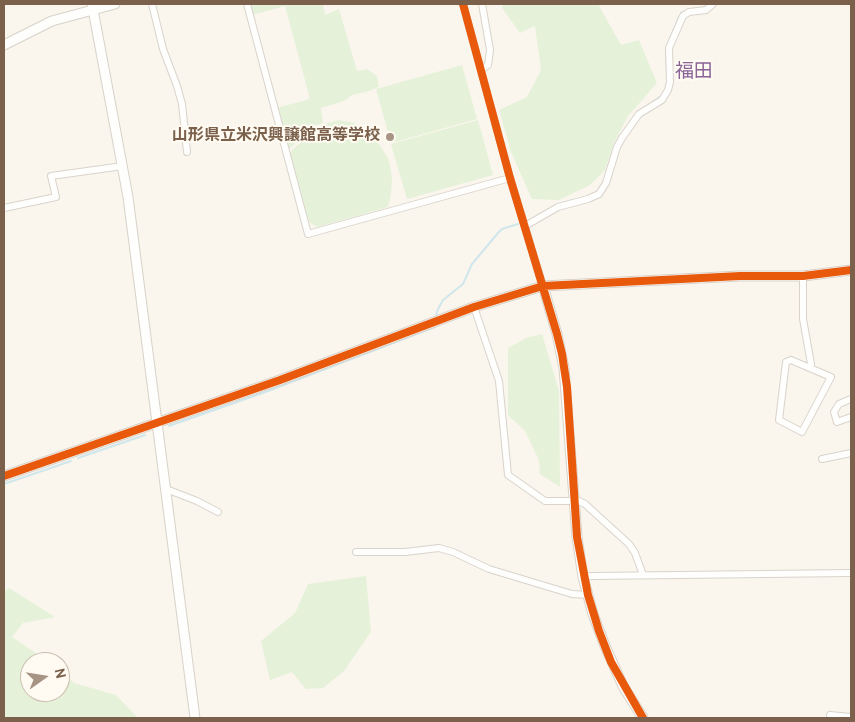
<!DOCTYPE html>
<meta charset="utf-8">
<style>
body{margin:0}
#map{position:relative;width:855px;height:722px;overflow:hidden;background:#faf6ee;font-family:Overpass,sans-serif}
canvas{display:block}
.frame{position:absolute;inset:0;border:5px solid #7b604b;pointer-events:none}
.north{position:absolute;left:20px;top:652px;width:50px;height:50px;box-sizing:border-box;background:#fffbf2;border:1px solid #cabdaf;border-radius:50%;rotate:77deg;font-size:14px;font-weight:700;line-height:20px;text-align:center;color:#7b604b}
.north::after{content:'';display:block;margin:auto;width:18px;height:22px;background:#a79484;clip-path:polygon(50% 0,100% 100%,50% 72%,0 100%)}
</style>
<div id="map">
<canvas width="855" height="722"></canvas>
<div class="frame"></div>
<div class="north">N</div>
</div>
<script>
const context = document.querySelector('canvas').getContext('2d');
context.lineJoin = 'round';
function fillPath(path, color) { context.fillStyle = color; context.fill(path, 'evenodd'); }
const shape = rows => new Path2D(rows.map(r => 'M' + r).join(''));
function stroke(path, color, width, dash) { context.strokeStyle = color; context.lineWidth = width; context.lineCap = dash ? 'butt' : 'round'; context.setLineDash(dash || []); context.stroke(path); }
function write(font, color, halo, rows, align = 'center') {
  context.font = font + ' Overpass,"Noto Sans JP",sans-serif'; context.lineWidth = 4; context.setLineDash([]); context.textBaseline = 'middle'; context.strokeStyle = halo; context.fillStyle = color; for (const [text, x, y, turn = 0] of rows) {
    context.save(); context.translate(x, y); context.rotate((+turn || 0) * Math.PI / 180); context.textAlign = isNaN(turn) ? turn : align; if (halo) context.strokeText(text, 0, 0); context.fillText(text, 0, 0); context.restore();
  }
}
fillPath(shape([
 [249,4,323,4,325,15,339,9,357,71,367,69,377,76,379,87,366,92,352,95,344,101,321,108,323,123,291,132,295,144,288,150,276,108,310,99,285,6,252,15],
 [503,4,602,4,599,6,621,45,639,40,657,83,628,116,614,143,605,170,590,185,559,200,532,199,511,152,499,110,527,97,541,70,535,26,520,33,502,8],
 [462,65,477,119,391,143,376,89],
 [339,120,354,123,367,130,379,144,388,158,391,170,392,181,391,194,388,207,317,227,309,222,290,152,309,135,328,123],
 [478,120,493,175,407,199,391,144],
 [542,334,559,391,560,487,540,474,539,460,525,431,508,415,508,348,526,338],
 [366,576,371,632,344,671,323,688,306,689,292,672,270,680,261,641,295,613,308,584],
 [9,588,55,617,23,623,12,637,49,662,30,662,30,692,60,692,60,670,74,683,116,695,138,718,4,718,4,592]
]), '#e5f1d9');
stroke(shape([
 [681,13,688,10],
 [667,71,666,48,679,17],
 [653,102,661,96],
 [558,204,573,200],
 [436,316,438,309,443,300,463,284,472,264,498,233,502,229,518,224],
 [169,426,268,391,435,327,435,326],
 [78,458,145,435],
 [4,484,71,461]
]), '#cfe6eb', 2);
const street = shape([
 [152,4,163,49,177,86,182,104,187,152],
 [247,4,308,234,510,178],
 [463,4,510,178,543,286],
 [481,70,488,65,490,50,482,4],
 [4,208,56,197,51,176,123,166],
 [525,226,558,207,588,199,599,194,606,183,617,147,622,138,639,114,662,100,668,90,670,82,669,48,683,16,689,12,706,10,713,4],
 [803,276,803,319,811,364,810,368],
 [474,307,499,381,508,475,545,501,579,501,585,504,629,544,635,553,643,575],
 [791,360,831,377,802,432,779,420,786,362,791,360],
 [851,399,839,404,834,412,837,422,851,417],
 [822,459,851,453],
 [166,489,197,501,218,512],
 [356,552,405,552,439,548,453,552,489,569,572,594,588,595],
 [583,577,592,576,851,573],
 [830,715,851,717]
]);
const secondary = shape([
 [92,4,128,197,195,718],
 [4,45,52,21,115,4],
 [543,286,557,334,564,368,577,537,583,577,593,614,605,646,623,686,643,718],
 [4,476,280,380,474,307,543,286,740,276,803,276,851,270]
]);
stroke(street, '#d9d3cc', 8);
stroke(secondary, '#d8d2c9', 11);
stroke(street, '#fefefc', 6);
stroke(secondary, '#fefefc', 9);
stroke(shape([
 [463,4,510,178,557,334,562,354,567,387,577,537,588,595,599,631,611,662,643,718],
 [4,476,280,380,474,307,543,286,740,276,803,276,851,270]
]), '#e8590c', 8);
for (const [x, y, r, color] of [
 [390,137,5,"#a79484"]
]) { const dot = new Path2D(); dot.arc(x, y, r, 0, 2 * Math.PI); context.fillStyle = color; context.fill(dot); stroke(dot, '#fffbf2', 2); }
write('bold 16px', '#7b604b', '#fffbf2', [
 ["山形県立米沢興譲館高等学校",380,137]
], 'right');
write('19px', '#8a6397', '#fffbf2', [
 ["福田",694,73]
]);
</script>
